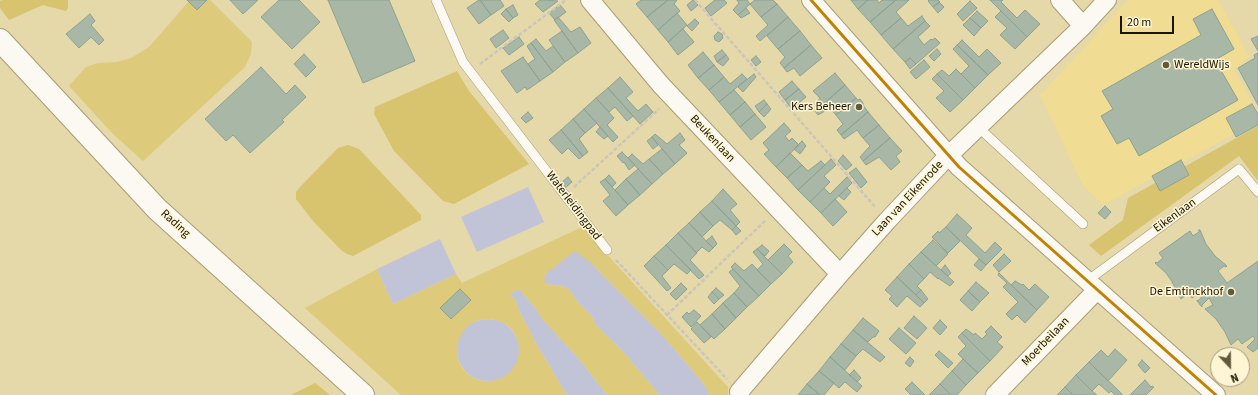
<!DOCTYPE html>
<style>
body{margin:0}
#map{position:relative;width:1258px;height:395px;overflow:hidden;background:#e5d8a9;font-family:"Source Sans 3",sans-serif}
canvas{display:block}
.north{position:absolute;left:1210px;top:347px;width:40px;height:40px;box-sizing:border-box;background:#fdf5d4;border:1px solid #a39b7f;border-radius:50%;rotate:158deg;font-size:11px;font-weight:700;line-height:16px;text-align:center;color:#1b1400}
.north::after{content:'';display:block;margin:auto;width:14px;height:18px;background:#62593b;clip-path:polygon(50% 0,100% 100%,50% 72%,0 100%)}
.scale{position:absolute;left:1120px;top:16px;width:54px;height:18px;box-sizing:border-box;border:2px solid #1b1400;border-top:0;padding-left:5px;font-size:12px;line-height:14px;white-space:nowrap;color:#1b1400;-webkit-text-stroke:3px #fdf5d4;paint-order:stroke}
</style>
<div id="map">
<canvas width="1258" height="395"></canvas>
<div class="north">N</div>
<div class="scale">20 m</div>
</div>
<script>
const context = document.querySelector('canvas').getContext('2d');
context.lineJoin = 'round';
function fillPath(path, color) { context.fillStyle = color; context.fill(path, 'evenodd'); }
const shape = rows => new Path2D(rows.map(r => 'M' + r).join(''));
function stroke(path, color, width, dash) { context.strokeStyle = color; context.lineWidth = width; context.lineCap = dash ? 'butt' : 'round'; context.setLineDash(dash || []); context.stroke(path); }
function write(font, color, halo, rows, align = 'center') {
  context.font = font + ' "Source Sans 3",sans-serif'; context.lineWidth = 3; context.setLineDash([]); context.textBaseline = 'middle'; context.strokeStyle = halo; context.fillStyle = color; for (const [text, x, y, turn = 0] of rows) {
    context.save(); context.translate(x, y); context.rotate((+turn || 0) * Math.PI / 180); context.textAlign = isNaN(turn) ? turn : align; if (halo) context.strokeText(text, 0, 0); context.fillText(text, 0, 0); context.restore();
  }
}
fillPath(shape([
 [1128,0,1218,0,1250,57,1234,70,1258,112,1258,121,1103,205,1082,184,1040,95]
]), '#f0dc92');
fillPath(shape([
 [190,0,210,0,252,42,251,54,245,67,143,161,113,134,69,86,86,67,98,63,117,62,131,58,149,47],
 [582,227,728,387,728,395,707,395,708,393,705,386,687,364,661,334,592,264,547,284,566,287,571,291,577,301,592,316,596,325,620,348,660,395,607,395,578,358,542,319,536,309,519,289,510,294,516,300,518,308,537,345,567,395,401,395,305,308,377,269,393,304,456,274,462,283],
 [484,319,493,319,507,325,513,331,517,338,492,381,484,381,476,379,469,375,463,369,459,362,457,354,457,346,476,321]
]), '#deca7b');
fillPath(shape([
 [3,0,68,0,68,8,66,11,43,5,9,20,0,8,0,1],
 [457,71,469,91,529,164,454,204,443,201,394,151,374,114,375,107],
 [1258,126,1258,181,1239,156,1101,256,1089,245,1123,220,1128,198],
 [348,145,359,149,421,215,421,220,353,256,347,254,341,250,313,221,296,199,296,192,300,187,338,148],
 [315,383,330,395,291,395]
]), '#d8c36e');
fillPath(shape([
 [528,187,544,222,477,252,461,217],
 [440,239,456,274,393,304,377,269],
 [575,251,592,264,661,334,687,364,705,386,709,393,707,395,660,395,620,348,596,325,592,316,577,301,571,291,566,287,547,284,544,280,547,273],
 [519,289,536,309,542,319,578,358,607,395,567,395,537,345,518,308,516,300,510,294],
 '457 350a31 31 0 1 1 62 0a31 31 0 1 1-62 0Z'
]), '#c1c4d6');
const building = shape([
 [187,0,207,0,197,10,187,0],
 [230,0,258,0,243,14,230,0],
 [279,0,299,0,320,22,292,49,261,17,279,0],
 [328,0,389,0,415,61,363,83,328,0],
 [479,0,480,0,491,15,479,24,467,8,479,0],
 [480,0,500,0,504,6,491,15,480,0],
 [540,0,542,1,544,0,558,1,543,12,535,4,540,0],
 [641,0,668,0,647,17,636,4,641,0],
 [668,0,677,0,674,4,680,11,658,30,647,17,668,0],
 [693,0,698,5,691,11,687,5,693,0],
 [715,0,724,0,727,3,711,16,705,8,715,0],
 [737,0,747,0,750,4,738,15,733,10,739,3,737,0],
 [755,0,773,0,777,4,761,17,750,4,755,0],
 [851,0,868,0,858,9,851,0],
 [868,0,877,0,879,3,882,0,896,0,870,22,858,9,868,0],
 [896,0,909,0,896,12,901,18,881,35,870,22,896,0],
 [929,0,938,0,940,2,933,7,928,1,929,0],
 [990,0,1003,0,1001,2,1017,18,1025,10,1040,24,1027,37,990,0],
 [970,1,977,8,963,21,957,14,970,1],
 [939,2,944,7,938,13,933,7,939,2],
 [777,4,788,17,760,41,756,36,768,25,761,17,777,4],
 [513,5,518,15,513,18,506,9,513,5],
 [560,5,566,12,555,20,549,13,560,5],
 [746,8,750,13,741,18,738,15,746,8],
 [506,9,513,18,509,22,501,14,506,9],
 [1212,9,1234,49,1215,60,1238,100,1139,156,1129,138,1117,144,1101,116,1113,109,1102,91,1201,35,1193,19,1212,9],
 [977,11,988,21,981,28,970,18,977,11],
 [1001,11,1027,37,1015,49,1000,35,1007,28,995,17,1001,11],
 [677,13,687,25,668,42,658,30,677,13],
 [90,14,95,21,91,25,104,40,99,45,91,37,79,48,66,34,90,14],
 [922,16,925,21,893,49,881,35,901,18,908,26,922,16],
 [558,17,571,32,580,27,591,43,578,53,554,20,558,17],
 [788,17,800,31,778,49,767,36,788,17],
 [970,18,981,28,974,36,963,25,970,18],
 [695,19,699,23,692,31,687,26,695,19],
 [925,21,930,26,918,37,924,45,931,39,932,40,935,38,940,43,916,64,910,58,905,62,893,49,925,21],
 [683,29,694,42,678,55,668,42,683,29],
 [503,30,509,38,496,48,490,39,503,30],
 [562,31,578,53,565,62,549,40,562,31],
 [800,31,811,45,784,68,780,63,785,57,778,49,800,31],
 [718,32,722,34,723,38,719,42,715,40,714,36,718,32],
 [1258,36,1258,51,1251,39,1258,36],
 [519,37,524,44,509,55,503,48,519,37],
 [536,39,546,51,553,46,565,62,553,72,531,43,536,39],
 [962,40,979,57,987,49,1001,63,988,75,957,45,962,40],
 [531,43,553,72,540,81,528,64,535,59,527,46,531,43],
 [811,45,822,58,800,76,794,68,787,72,784,68,811,45],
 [957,45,988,75,975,88,961,74,969,66,953,49,957,45],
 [937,49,941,54,934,61,929,56,937,49],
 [722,50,726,55,717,62,714,56,722,50],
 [703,52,714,65,698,78,688,65,703,52],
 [1258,53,1258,105,1238,68,1255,58,1254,55,1258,53],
 [304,54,316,67,306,77,294,64,304,54],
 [726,55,729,59,723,66,717,62,726,55],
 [756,56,761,62,756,66,751,60,756,56],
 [523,57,540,81,527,90,525,87,517,93,501,71,523,57],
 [910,58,916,64,910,69,905,62,910,58],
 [924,60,930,67,916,79,910,72,924,60],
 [714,65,724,77,709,90,698,78,714,65],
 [261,67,286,94,295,85,306,97,282,120,284,122,250,153,233,135,226,141,205,119,261,67],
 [956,69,975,88,963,100,937,74,942,70,949,76,956,69],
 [835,73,845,85,818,109,815,105,820,98,813,91,835,73],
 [742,74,747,79,719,102,709,90,724,77,730,84,742,74],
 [754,74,756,77,743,92,738,87,754,74],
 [937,74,963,100,950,112,936,98,944,91,932,79,937,74],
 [620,77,633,92,626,98,638,111,646,104,653,112,640,124,608,88,620,77],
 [792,81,799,89,785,100,779,92,792,81],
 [845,85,856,98,836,115,830,108,818,115,815,111,845,85],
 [608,88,633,116,627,121,615,107,609,112,596,98,608,88],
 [799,89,806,97,792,109,785,100,799,89],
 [734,90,745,102,730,115,719,102,734,90],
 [596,98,614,118,607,125,618,137,613,142,584,109,596,98],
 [856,98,858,100,860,99,863,103,863,105,868,112,841,135,837,130,843,124,836,115,856,98],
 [764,100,767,104,759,112,755,106,764,100],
 [745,102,755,114,740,127,730,115,745,102],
 [767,104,771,109,764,117,759,112,767,104],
 [1252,104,1258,114,1258,125,1236,137,1226,118,1252,104],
 [584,109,597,123,585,133,573,119,584,109],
 [528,112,533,118,526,123,521,118,528,112],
 [868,112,879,125,863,138,857,130,844,139,841,135,868,112],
 [755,114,766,127,751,140,740,127,755,114],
 [573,119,585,133,579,139,588,152,583,156,561,130,573,119],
 [784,123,791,131,785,136,789,141,792,138,799,145,776,167,764,154,769,150,763,143,784,123],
 [879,125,890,138,863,161,860,157,870,146,863,138,879,125],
 [600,127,608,136,604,139,596,132,600,127],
 [561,130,583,156,579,159,568,148,562,154,549,140,561,130],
 [680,133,685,140,679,145,687,153,675,164,652,137,655,134,667,144,680,133],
 [652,137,658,145,653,149,647,141,652,137],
 [890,138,902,151,896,156,900,162,891,170,879,157,866,165,863,161,890,138],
 [802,141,806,146,800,154,794,149,802,141],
 [662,149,675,164,663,174,649,159,662,149],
 [622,152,635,165,629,170,624,162,623,163,617,156,622,152],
 [790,153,802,165,787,178,776,167,790,153],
 [632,154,643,164,649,159,663,174,652,184,628,158,632,154],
 [843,155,852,165,846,170,838,161,843,155],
 [831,159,836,165,824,176,830,182,810,202,798,190,831,159],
 [1181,160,1189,175,1160,191,1152,176,1181,160],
 [821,161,825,165,798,190,787,178,802,165,808,171,821,161],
 [856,168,867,182,861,188,849,173,856,168],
 [638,169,652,184,640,195,626,179,638,169],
 [609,175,616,183,612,187,605,179,609,175],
 [568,177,572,182,565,188,561,183,568,177],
 [847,177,852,183,821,213,810,202,824,188,830,194,847,177],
 [605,179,628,205,616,216,603,201,610,195,600,182,605,179],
 [626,179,640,195,628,205,615,190,626,179],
 [847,188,851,192,844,200,839,196,847,188],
 [723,189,737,204,730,210,740,222,736,226,712,201,723,189],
 [835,199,847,212,833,226,821,213,835,199],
 [712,201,736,226,732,230,720,220,713,226,700,212,712,201],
 [1105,206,1111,212,1105,219,1098,213,1105,206],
 [700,212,713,226,702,237,689,223,700,212],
 [957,214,972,228,966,235,985,253,995,242,1002,249,986,265,946,227,957,214],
 [689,223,713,248,709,252,702,247,696,253,678,233,689,223],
 [736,226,741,231,736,235,732,230,736,226],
 [946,227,960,241,948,253,932,237,938,231,939,233,946,227],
 [1199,230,1200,230,1206,244,1215,256,1227,266,1226,267,1224,266,1218,271,1227,283,1258,261,1258,348,1253,352,1247,347,1255,339,1253,336,1242,344,1238,339,1231,345,1225,332,1216,319,1205,309,1213,305,1209,298,1202,305,1202,307,1197,301,1197,300,1198,301,1205,293,1203,290,1192,298,1188,293,1181,299,1171,280,1166,273,1155,263,1156,262,1157,263,1163,258,1159,253,1190,231,1193,236,1199,232,1199,230],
 [678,233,697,253,690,260,704,275,699,279,666,245,678,233],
 [712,236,717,244,713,248,706,241,712,236],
 [933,240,948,254,936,266,921,252,933,240],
 [784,244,792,252,788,256,793,262,782,274,768,260,784,244],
 [666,245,691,270,687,274,674,264,668,270,654,256,666,245],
 [762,245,769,251,765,256,757,249,762,245],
 [757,249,782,274,771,284,757,270,763,264,753,252,757,249],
 [921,252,954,282,950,286,938,278,938,279,930,272,924,279,909,264,921,252],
 [1004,254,1011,261,999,272,993,265,1004,254],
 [654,256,668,270,662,276,671,288,667,291,644,266,654,256],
 [979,259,986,265,981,271,974,265,979,259],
 [735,263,744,271,752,264,771,284,759,296,731,267,735,263],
 [909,264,924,279,917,286,921,290,916,295,897,277,909,264],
 [945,265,951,273,948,276,941,270,945,265],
 [733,269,759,296,747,307,734,293,740,286,729,272,733,269],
 [999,273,1037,310,1025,323,1017,315,1012,320,1006,314,1018,302,1003,287,1007,283,998,275,999,273],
 [897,277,924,303,920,307,907,296,897,307,889,299,892,296,885,290,897,277],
 [1015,281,1022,285,1023,284,1029,290,1035,284,1049,297,1037,310,1011,285,1015,281],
 [976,282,989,293,980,302,968,291,976,282],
 [681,283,687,289,676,300,670,294,681,283],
 [716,288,724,295,719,299,712,292,716,288],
 [460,289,471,300,451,319,440,308,460,289],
 [921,290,928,299,924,303,916,295,921,290],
 [968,291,980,302,972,311,960,300,968,291],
 [712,292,719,299,714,304,708,297,712,292],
 [734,293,747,307,736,318,723,303,734,293],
 [723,303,736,318,725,329,712,314,723,303],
 [694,310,701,316,691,327,682,317,687,312,689,314,694,310],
 [712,314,725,329,714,339,700,325,712,314],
 [914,316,927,328,917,339,904,328,914,316],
 [863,318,879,331,875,337,873,337,868,342,853,330,863,318],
 [940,320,947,327,940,335,933,328,940,320],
 [697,322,711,337,704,343,691,329,697,322],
 [991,326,1002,337,997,342,1003,347,990,361,962,333,966,329,974,335,975,333,982,339,987,334,985,332,991,326],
 [899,328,916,343,906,354,889,339,899,328],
 [853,330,885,357,880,362,863,349,856,356,841,344,853,330],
 [962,333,990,361,978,373,958,354,966,346,958,337,962,333],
 [841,344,856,356,845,370,830,357,841,344],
 [1115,349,1127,360,1108,381,1089,362,1101,350,1108,357,1115,349],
 [939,351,953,363,948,368,935,355,939,351],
 [830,357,862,386,857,392,845,382,839,388,819,371,830,357],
 [910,357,914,361,910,367,905,363,910,357],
 [963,359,978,373,966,385,952,371,963,359],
 [1142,360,1150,368,1145,373,1138,365,1142,360],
 [1089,362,1122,394,1122,395,1115,395,1111,391,1109,393,1099,384,1092,391,1076,375,1089,362],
 [854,370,861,378,857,382,849,375,854,370],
 [819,371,834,383,824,395,820,395,807,384,819,371],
 [952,371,966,385,957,395,951,395,940,384,952,371],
 [1076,375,1092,391,1097,395,1073,395,1065,387,1076,375],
 [1145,380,1151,387,1152,386,1154,387,1146,395,1130,395,1145,380],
 [912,382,925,395,911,395,905,389,912,382],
 [807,384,820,395,798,395,807,384],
 [940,384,951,395,929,395,940,384],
 [1065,387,1073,395,1057,395,1065,387]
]);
fillPath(building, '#a9b7a6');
stroke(building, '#8ca291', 1);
const lane = shape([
 [436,0,463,62,607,250],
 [978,127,1083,224],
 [1087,281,1239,169,1258,192]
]);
const street = shape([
 [590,0,661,85,840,274],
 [811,0,959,167,1216,395],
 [1060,0,1083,26],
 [740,395,739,392,840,274,887,221,948,156,1083,26,1107,0],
 [995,395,1097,290]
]);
const secondary = shape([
 [0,40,157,209,363,395]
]);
stroke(lane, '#a79d76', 10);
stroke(street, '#a79d76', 20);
stroke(secondary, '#a79d76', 24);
stroke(shape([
 [695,0,876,208],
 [480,64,566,0],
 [574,187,659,109],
 [616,260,727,379],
 [667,315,766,220]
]), '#cbc6b9', 2.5, [4, 2]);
stroke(lane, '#fbf9f2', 9);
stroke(street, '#fbf9f2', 18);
stroke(secondary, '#fbf9f2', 22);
stroke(shape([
 [811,0,959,167,1216,395]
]), '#c08200', 3);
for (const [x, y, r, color] of [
 [1166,65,4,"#62593b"],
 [859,107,4,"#62593b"],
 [1231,292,4,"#62593b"]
]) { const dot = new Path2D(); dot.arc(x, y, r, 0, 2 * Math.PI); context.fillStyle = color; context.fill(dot); stroke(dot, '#fdf5d4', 1.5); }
write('12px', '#1b1400', '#fdf5d4', [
 ["WereldWijs",1174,65,"left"],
 ["Kers Beheer",851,107],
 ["De Emtinckhof",1223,292]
], 'right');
write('12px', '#1b1400', '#fdf5d4', [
 ["Beukenlaan",712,139,47],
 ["Laan van Eikenrode",908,199,-47],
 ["Waterleidingpad",573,206,53],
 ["Eikenlaan",1175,216,-36],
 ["Rading",175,224,42],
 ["Moerbeilaan",1046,342,-46]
]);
</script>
